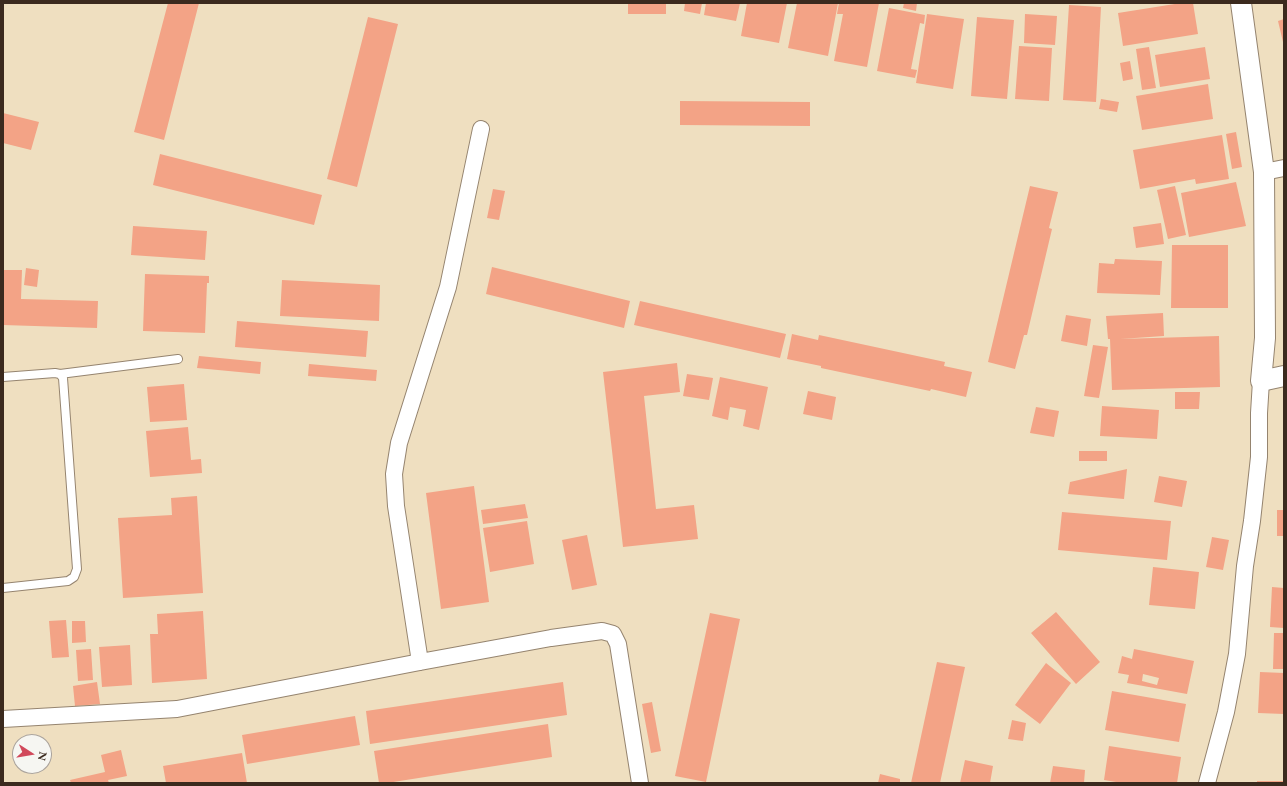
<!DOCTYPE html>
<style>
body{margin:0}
#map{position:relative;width:1287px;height:786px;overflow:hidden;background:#efdfc0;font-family:"EB Garamond",serif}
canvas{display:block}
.frame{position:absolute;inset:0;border:4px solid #3b2a1e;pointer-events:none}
.north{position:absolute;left:12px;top:734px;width:40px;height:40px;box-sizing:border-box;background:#f6f6f2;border:1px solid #aba49d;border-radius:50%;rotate:102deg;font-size:11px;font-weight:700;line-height:16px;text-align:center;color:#3b2a1e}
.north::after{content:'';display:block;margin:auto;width:14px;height:18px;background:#d1495b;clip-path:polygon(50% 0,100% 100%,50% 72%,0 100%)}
</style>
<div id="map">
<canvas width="1287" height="786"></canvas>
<div class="frame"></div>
<div class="north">N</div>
</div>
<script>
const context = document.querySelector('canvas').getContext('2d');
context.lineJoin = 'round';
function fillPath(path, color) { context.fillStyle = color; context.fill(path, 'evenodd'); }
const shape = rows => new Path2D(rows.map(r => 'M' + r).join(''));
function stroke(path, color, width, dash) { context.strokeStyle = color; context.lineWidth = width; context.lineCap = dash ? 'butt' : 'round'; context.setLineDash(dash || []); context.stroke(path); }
fillPath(shape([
 [168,3,199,3,164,140,134,132],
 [628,3,666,3,666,14,628,14],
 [685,3,702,3,700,14,684,11],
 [706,3,740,3,736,21,704,15],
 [747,3,787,3,779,43,741,36],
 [797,3,838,3,828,56,788,48],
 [839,3,879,3,867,67,834,61,843,14,837,14],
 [904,3,917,3,916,11,903,8],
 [1181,3,1193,3,1198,34,1123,46,1118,13],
 [1069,5,1101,7,1096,102,1063,100],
 [889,8,925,15,924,24,920,23,911,69,917,70,915,78,877,71],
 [927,14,964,19,953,89,916,83],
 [1025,14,1057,16,1055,45,1024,43],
 [368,17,398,24,357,187,327,179],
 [977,17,1014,20,1007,99,971,96],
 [1284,19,1284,42,1283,42,1278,21],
 [1019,46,1052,48,1049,101,1015,99],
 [1149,47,1156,88,1142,90,1136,49],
 [1205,47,1210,79,1160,87,1155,55],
 [1130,61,1133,79,1123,81,1120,63],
 [1208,84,1213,119,1142,130,1136,96],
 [1101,99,1119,102,1117,112,1099,109],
 [680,101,810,102,810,126,680,125],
 [3,113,39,122,31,150,3,143],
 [1236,132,1242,167,1232,169,1226,134],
 [1222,135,1229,179,1196,184,1195,179,1140,189,1133,150],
 [160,154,322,195,314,225,153,185],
 [1236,182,1246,226,1189,237,1181,193],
 [1030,186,1058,192,1049,228,1052,229,1027,335,1024,335,1015,369,988,362],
 [1175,186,1186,235,1168,239,1157,190],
 [493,189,505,191,499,220,487,218],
 [1161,223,1164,244,1136,248,1133,227],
 [133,226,207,231,205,260,131,255],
 [1172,245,1228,245,1228,308,1171,308],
 [1115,259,1162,261,1160,295,1097,293,1099,263,1114,264],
 [492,267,630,301,624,328,486,294],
 [26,268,39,270,37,287,24,285],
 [3,270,22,270,21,299,98,301,97,328,3,325],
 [145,274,209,276,209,283,207,283,205,333,143,331],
 [282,280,380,285,379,321,280,316],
 [640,301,786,334,780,358,634,325],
 [1163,313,1164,336,1120,339,1219,336,1220,387,1112,390,1110,339,1108,339,1106,316],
 [1066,315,1091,319,1087,346,1061,341],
 [237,321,368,331,366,357,235,347],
 [792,334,818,340,819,335,945,362,944,366,972,372,966,397,931,389,930,391,821,368,821,366,787,359],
 [1093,345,1108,347,1099,398,1084,396],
 [199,356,261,362,260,374,197,368],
 [677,363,680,392,644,396,656,509,694,505,698,539,623,547,603,372],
 [309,364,377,370,376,381,308,376],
 [687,374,713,378,709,400,683,396],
 [720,377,768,387,759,430,743,426,746,410,730,407,728,420,712,416],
 [184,384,187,420,150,422,147,387],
 [808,391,836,397,832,420,803,414],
 [1175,392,1200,392,1199,409,1175,409],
 [1102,406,1159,410,1157,439,1100,436],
 [1036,407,1059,411,1054,437,1030,433],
 [188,427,191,460,201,459,202,473,150,477,146,431],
 [1079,451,1107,451,1107,461,1079,461],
 [1127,469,1124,499,1068,494,1070,482],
 [1159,476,1187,481,1182,507,1154,502],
 [474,486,489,602,441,609,426,493],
 [197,496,203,593,123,598,118,518,172,515,171,498],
 [525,504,528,518,483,524,481,510],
 [1277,510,1284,510,1284,536,1277,536],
 [1062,512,1171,521,1167,560,1058,550],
 [527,521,534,564,490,572,483,528],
 [587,535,597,585,572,590,562,540],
 [1212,537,1229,540,1223,570,1206,567],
 [1153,567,1199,572,1195,609,1149,605],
 [1272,587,1284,588,1284,628,1270,627],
 [203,611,207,679,152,683,150,634,158,634,157,614],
 [1056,612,1100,662,1076,684,1031,633],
 [710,613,740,619,706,782,675,776],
 [66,620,69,657,52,658,49,621],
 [72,621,85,621,86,642,72,643],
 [1274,633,1284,633,1284,669,1273,669],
 [130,645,132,685,102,687,99,647],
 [91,649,93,680,78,681,76,650],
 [1134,649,1194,661,1187,694,1127,683,1129,675,1118,673,1122,656,1132,659],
 [1143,674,1159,678,1157,685,1142,681],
 [937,662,965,667,940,783,911,783],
 [1046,663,1071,683,1040,724,1015,705],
 [1260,672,1284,673,1284,714,1258,713],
 [97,682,100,704,75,706,73,686],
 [563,682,567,715,370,744,366,711],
 [1112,691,1186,704,1179,742,1105,730],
 [652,702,661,751,651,753,642,704],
 [355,716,360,745,247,764,242,735],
 [1012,720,1026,723,1023,741,1008,739],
 [548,724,552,757,387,783,379,783,374,751],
 [1109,746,1181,757,1177,783,1122,783,1104,780],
 [121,750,127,776,108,780,109,783,71,783,70,780,105,772,101,755],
 [242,753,247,783,166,783,163,766],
 [965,760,993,766,990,783,960,783],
 [1053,766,1085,770,1084,783,1050,783],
 [880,774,900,779,900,783,878,783],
 [1257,781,1284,781,1284,783,1257,783]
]), '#f3a386');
const service = shape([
 [60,374,178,359],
 [3,377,55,373,60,374,63,378,77,569,74,577,68,581,3,588]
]);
const minor = shape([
 [1264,172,1284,168],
 [420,662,396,506,394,474,399,443,448,287,481,129],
 [3,719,177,709,420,662,551,638,602,631,613,634,618,644,640,783],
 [1207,783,1226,712,1237,654,1245,566,1252,521,1259,457,1259,413,1261,381]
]);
const tertiary = shape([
 [1241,3,1264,172,1265,338,1261,381,1284,376]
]);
stroke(service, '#95846f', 10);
stroke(minor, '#95846f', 18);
stroke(tertiary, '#95846f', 22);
stroke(service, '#fff', 8);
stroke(minor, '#fff', 16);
stroke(tertiary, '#fff', 20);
</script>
